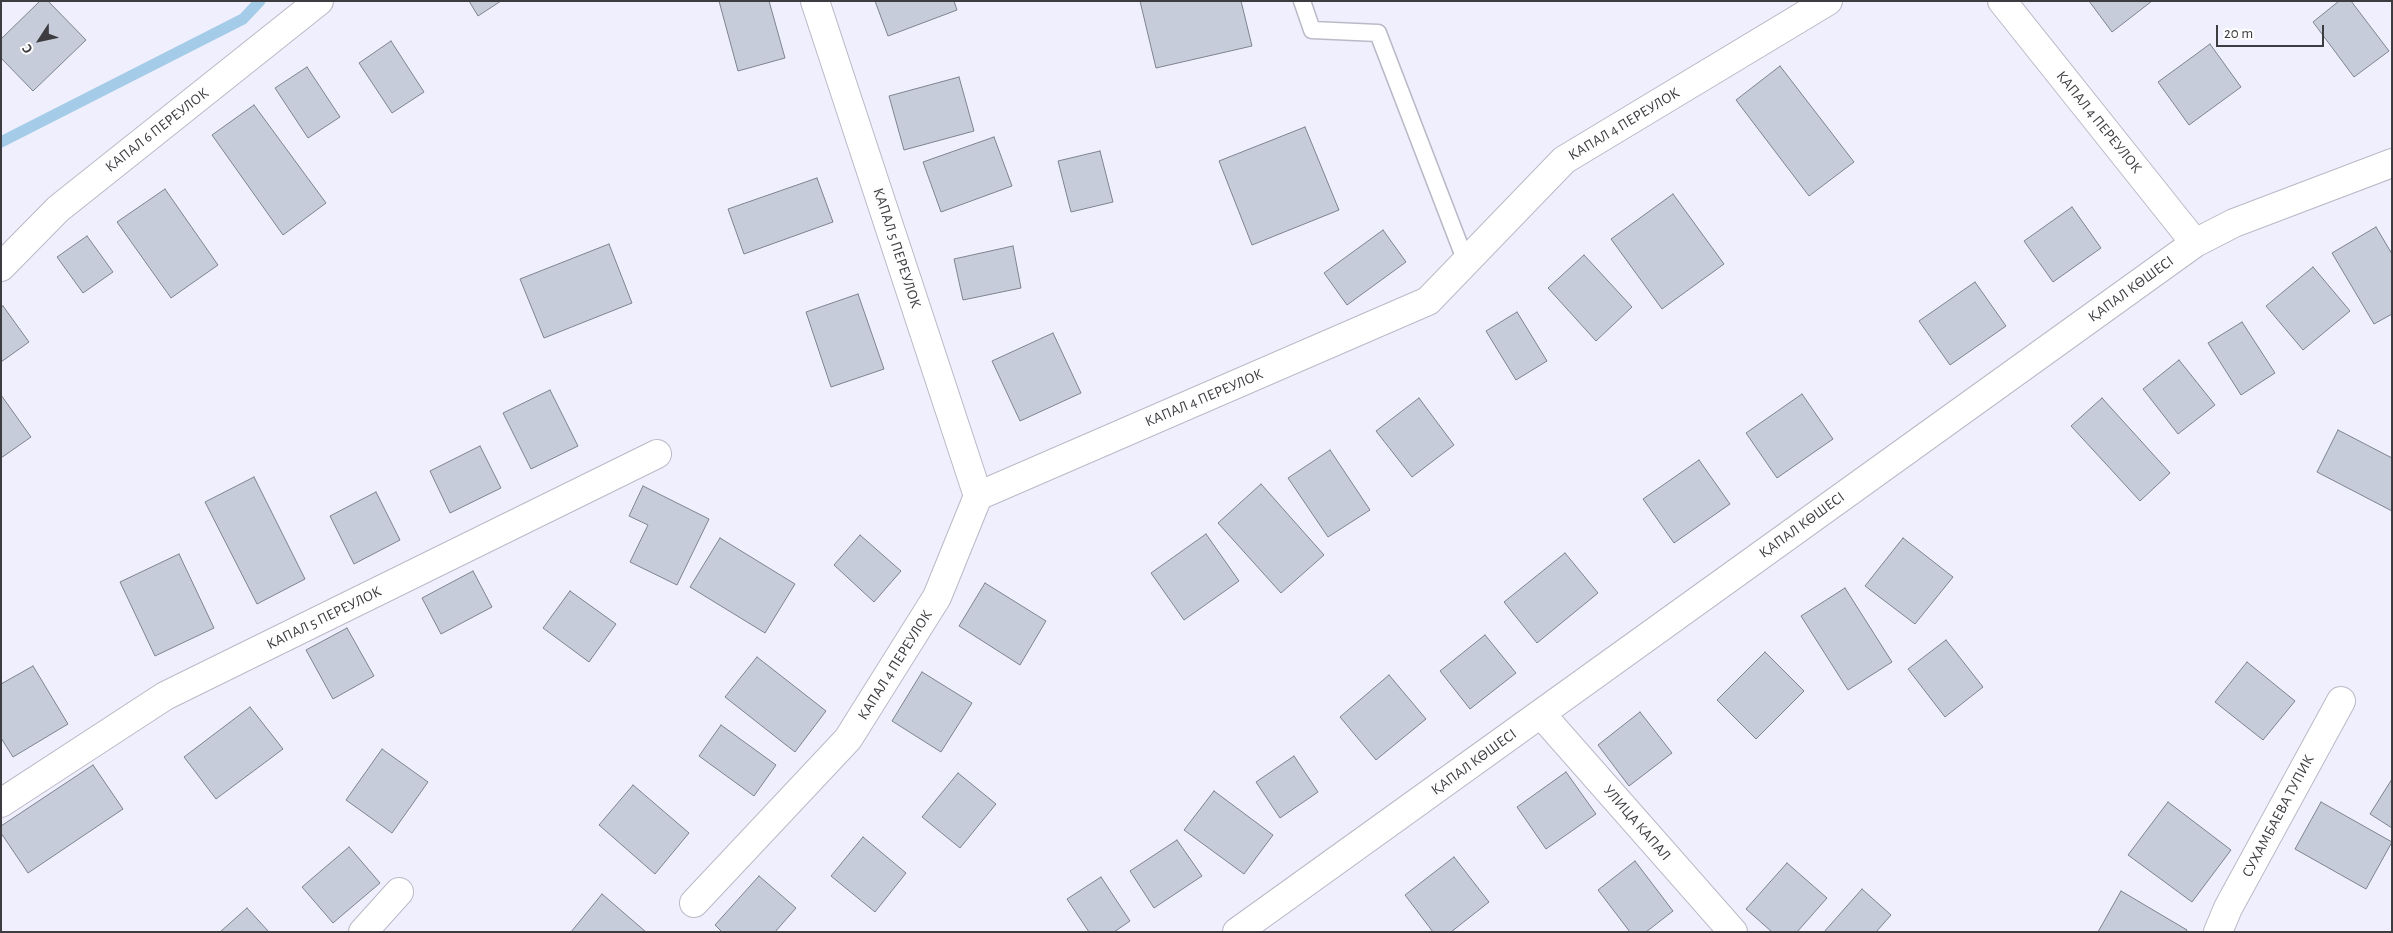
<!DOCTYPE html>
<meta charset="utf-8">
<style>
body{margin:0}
#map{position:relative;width:2393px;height:933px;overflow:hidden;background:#f0effd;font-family:"Alegreya Sans",sans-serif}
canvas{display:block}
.frame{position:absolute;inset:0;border:2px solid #3c3c41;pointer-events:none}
.north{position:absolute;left:15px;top:15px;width:50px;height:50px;-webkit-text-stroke:4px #fefefe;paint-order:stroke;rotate:235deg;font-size:14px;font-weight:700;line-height:20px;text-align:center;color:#3c3c41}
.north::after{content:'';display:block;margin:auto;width:18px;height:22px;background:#3c3c41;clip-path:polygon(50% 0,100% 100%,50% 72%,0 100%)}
.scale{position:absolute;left:2216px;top:25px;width:108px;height:22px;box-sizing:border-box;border:2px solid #3c3c41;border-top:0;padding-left:6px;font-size:15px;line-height:18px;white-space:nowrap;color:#3c3c41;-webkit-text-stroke:4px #fefefe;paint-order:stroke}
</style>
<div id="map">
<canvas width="2393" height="933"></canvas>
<div class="frame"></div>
<div class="north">С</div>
<div class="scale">20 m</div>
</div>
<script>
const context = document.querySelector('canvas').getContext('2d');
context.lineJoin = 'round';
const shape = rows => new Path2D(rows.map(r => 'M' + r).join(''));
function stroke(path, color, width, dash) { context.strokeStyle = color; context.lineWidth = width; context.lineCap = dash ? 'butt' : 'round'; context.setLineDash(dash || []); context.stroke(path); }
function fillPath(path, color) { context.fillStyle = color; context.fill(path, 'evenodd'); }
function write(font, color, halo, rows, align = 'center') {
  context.font = font + ' "Alegreya Sans",sans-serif'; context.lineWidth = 5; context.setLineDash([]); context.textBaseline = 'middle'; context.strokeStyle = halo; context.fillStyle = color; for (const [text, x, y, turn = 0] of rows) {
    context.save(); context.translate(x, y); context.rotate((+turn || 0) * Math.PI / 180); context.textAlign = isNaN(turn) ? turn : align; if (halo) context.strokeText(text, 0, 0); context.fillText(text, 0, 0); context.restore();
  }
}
stroke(shape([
 [1,142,243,19,260,1]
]), '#a4cce8', 11);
const building = shape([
 [40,1,48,1,86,40,33,91,1,58,1,39,40,1],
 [469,1,501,1,478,16,469,1],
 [719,1,769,1,785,58,738,71,719,1],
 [875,1,954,1,957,10,888,36,875,1],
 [1140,1,1241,1,1252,46,1156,68,1140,1],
 [2089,1,2152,1,2112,32,2089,1],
 [2339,1,2351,1,2389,51,2354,77,2313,22,2339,1],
 [391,41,424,92,392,113,359,63,391,41],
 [2210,44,2241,87,2189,125,2158,82,2210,44],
 [1780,66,1854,162,1809,196,1736,100,1780,66],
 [307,67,340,117,308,138,275,88,307,67],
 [959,77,974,131,904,150,889,96,959,77],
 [254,105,326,203,283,235,212,135,254,105],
 [1305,127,1339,210,1252,245,1219,161,1305,127],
 [994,137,1012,186,941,212,923,162,994,137],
 [1100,151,1113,202,1071,212,1058,161,1100,151],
 [817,178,833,222,744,254,728,209,817,178],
 [165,189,218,265,171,298,117,222,165,189],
 [1673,194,1724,264,1662,309,1611,239,1673,194],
 [2072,207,2101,248,2053,282,2024,241,2072,207],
 [2376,227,2392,254,2392,314,2374,324,2332,253,2376,227],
 [1383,230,1406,262,1347,305,1324,273,1383,230],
 [87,236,113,272,83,293,57,257,87,236],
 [609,244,632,303,544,338,520,279,609,244],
 [1013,246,1021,288,963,300,954,259,1013,246],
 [1584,255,1632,307,1596,341,1548,288,1584,255],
 [2313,267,2350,311,2303,350,2266,306,2313,267],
 [1975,282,2006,326,1950,365,1919,321,1975,282],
 [858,294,884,369,831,387,806,312,858,294],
 [3,306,29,342,1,362,1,307,3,306],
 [1517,312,1547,361,1516,380,1486,331,1517,312],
 [2242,322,2275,373,2241,395,2208,343,2242,322],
 [1053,333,1081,393,1020,421,992,361,1053,333],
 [2179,360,2215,405,2178,434,2143,389,2179,360],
 [550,390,578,446,531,469,503,413,550,390],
 [1802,394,1833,439,1777,478,1746,433,1802,394],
 [1,395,31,437,1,458,1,395],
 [1419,398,1454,445,1412,477,1376,431,1419,398],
 [2102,398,2170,473,2140,501,2071,426,2102,398],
 [2338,430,2392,458,2392,511,2317,472,2338,430],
 [480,446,501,488,450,513,430,471,480,446],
 [1330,450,1370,510,1328,537,1288,478,1330,450],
 [1699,460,1730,504,1674,543,1643,499,1699,460],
 [254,477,305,579,257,604,205,502,254,477],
 [1261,484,1324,555,1281,593,1218,523,1261,484],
 [643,486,709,519,677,585,630,562,648,525,629,516,643,486],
 [376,492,400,540,354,564,330,516,376,492],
 [1206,534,1239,581,1184,620,1151,573,1206,534],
 [860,535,901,571,874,602,834,565,860,535],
 [720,538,795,584,765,633,690,587,720,538],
 [1903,538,1953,577,1915,624,1865,586,1903,538],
 [1565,553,1598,593,1537,643,1504,602,1565,553],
 [179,554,214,628,155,656,120,582,179,554],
 [473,571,492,607,441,634,422,598,473,571],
 [985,583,1046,621,1020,665,959,626,985,583],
 [1845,588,1892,662,1848,690,1801,616,1845,588],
 [570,591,616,624,589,662,543,628,570,591],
 [347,628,374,676,333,699,306,650,347,628],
 [1485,635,1516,673,1470,709,1440,671,1485,635],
 [1946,640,1983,687,1945,717,1908,669,1946,640],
 [1765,652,1804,691,1756,739,1717,700,1765,652],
 [757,657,826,711,795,752,725,697,757,657],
 [2247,662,2295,701,2263,740,2215,702,2247,662],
 [33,666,68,724,13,757,1,738,1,684,33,666],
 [922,672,972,703,941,752,892,721,922,672],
 [1389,675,1426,719,1376,760,1340,717,1389,675],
 [250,707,283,749,216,799,184,757,250,707],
 [1640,712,1672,753,1629,786,1598,745,1640,712],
 [721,725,776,765,754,796,699,756,721,725],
 [382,749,428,782,392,833,346,800,382,749],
 [1294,756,1318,792,1280,818,1256,782,1294,756],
 [93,765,123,809,28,873,1,833,1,826,93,765],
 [1566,772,1596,814,1546,849,1517,807,1566,772],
 [958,773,996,804,960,848,922,817,958,773],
 [2392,779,2392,828,2370,814,2392,779],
 [633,785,689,833,655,874,599,825,633,785],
 [1214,791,1273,835,1244,874,1184,830,1214,791],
 [2168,802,2231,850,2192,902,2128,855,2168,802],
 [2321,802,2392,842,2366,889,2295,849,2321,802],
 [863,837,906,873,875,912,831,876,863,837],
 [1177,840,1202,876,1154,908,1130,871,1177,840],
 [349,847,380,883,333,923,302,887,349,847],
 [1454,857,1489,902,1451,932,1433,932,1405,895,1454,857],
 [1635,861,1673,911,1646,932,1630,932,1598,890,1635,861],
 [1787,863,1827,898,1797,932,1772,932,1746,909,1787,863],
 [759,876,796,908,775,932,722,932,715,925,759,876],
 [1101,877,1130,921,1114,932,1089,932,1067,899,1101,877],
 [1862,889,1891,915,1876,932,1824,932,1862,889],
 [2121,891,2187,930,2186,932,2098,932,2121,891],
 [602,894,646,932,571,932,602,894],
 [247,908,269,932,220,932,247,908]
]);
fillPath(building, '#c6ccd9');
stroke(building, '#7d838f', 1);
const service = shape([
 [1302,1,1312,30,1378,33,1466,262]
]);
const minor = shape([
 [815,1,978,496],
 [2002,1,2195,243],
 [1,267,58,209,319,1],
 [1541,714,1733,932],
 [1,803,165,696,657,454],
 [694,903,848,739,937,597,978,496,1428,301,1564,160,1828,1],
 [363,932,399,892],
 [1237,932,2195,243,2234,223,2392,163],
 [2218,932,2228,908,2341,701]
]);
stroke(service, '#bab9c7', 19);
stroke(minor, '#bab9c7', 30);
stroke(service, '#fff', 16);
stroke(minor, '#fff', 28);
write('15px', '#3c3c41', '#fefefe', [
 ["КАПАЛ 4 ПЕРЕУЛОК",2099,122,51],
 ["КАПАЛ 4 ПЕРЕУЛОК",1624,124,-31],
 ["КАПАЛ 6 ПЕРЕУЛОК",157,130,-38],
 ["КАПАЛ 5 ПЕРЕУЛОК",897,248,72],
 ["ҚАПАЛ КӨШЕСІ",2131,289,-36],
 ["КАПАЛ 4 ПЕРЕУЛОК",1204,398,-23],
 ["ҚАПАЛ КӨШЕСІ",1802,525,-36],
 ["КАПАЛ 5 ПЕРЕУЛОК",324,618,-26],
 ["КАПАЛ 4 ПЕРЕУЛОК",895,665,-58],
 ["ҚАПАЛ КӨШЕСІ",1474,762,-36],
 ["СУХАМБАЕВА ТУПИК",2278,816,-62],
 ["УЛИЦА КАПАЛ",1637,823,49]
]);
</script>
